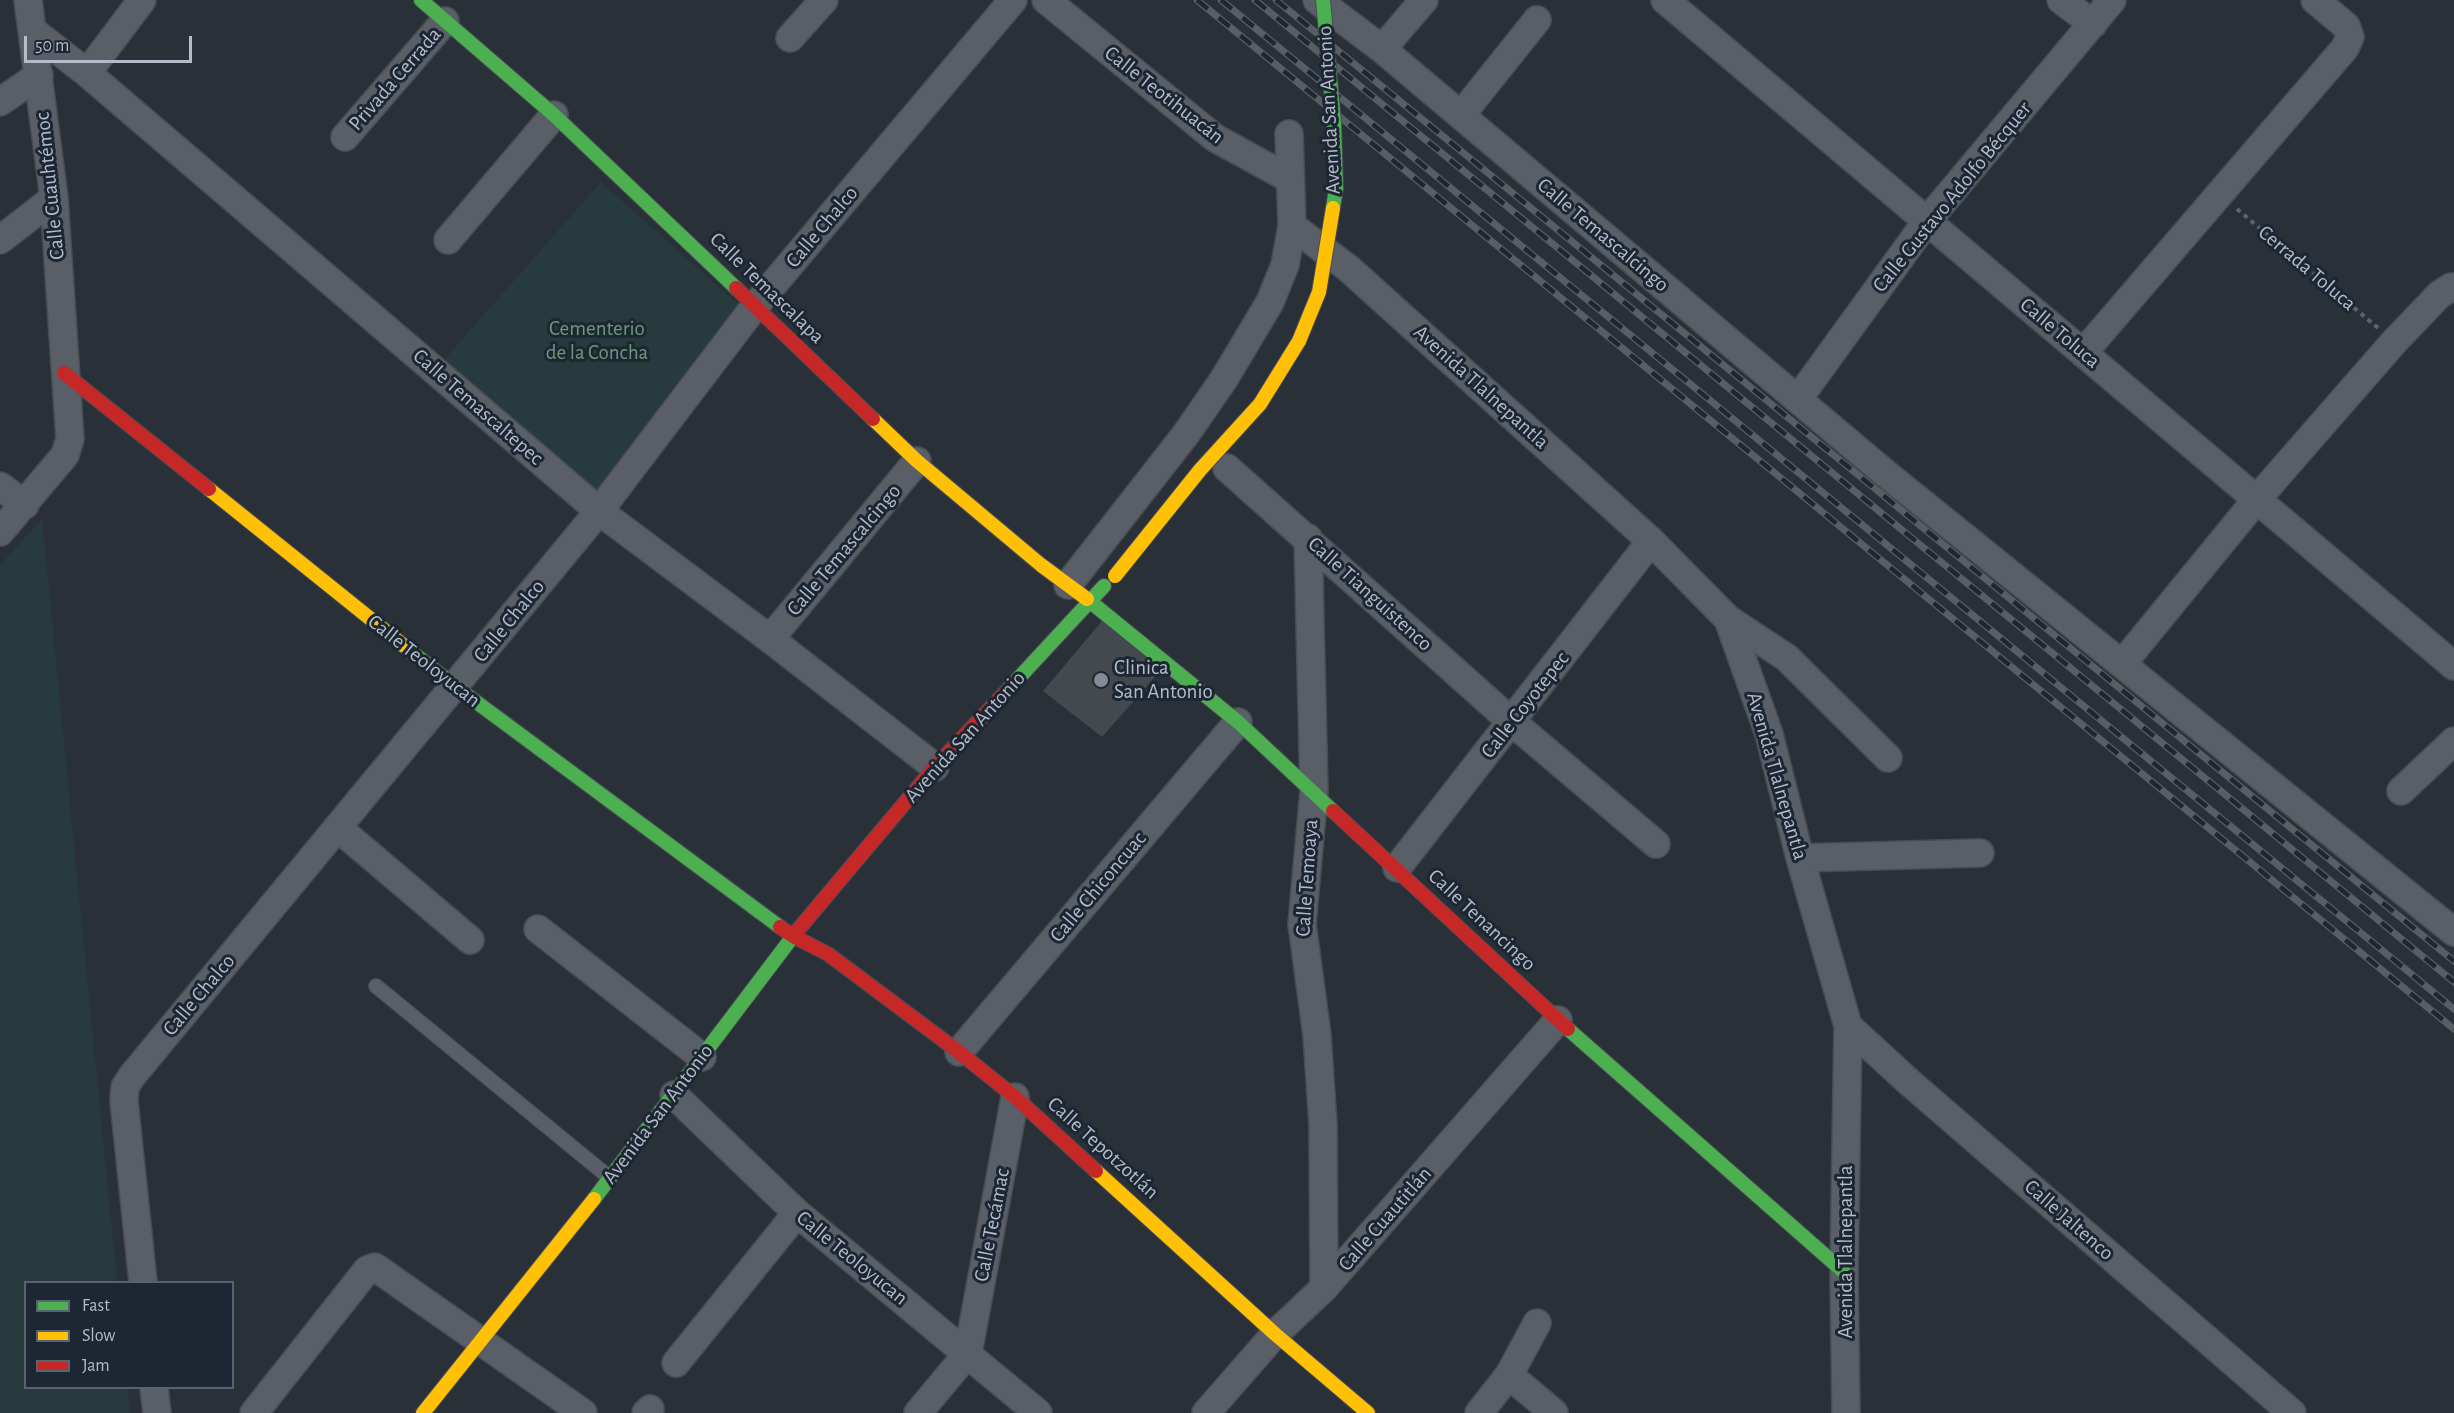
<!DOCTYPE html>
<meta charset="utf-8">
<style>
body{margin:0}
#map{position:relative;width:2454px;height:1413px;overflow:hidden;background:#2a3038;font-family:"Alegreya Sans",sans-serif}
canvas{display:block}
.legend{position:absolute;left:24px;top:1281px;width:210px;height:108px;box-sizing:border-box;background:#1d2633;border:2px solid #59626f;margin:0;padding:8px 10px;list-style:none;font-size:18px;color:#b4bcc9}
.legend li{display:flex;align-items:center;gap:12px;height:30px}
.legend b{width:30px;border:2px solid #59626f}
.scale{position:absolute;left:24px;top:36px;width:168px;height:27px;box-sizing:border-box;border:3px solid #b4bcc9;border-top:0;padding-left:8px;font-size:18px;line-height:21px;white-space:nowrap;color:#b4bcc9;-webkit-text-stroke:4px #1d2633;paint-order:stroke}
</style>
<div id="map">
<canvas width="2454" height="1413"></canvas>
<ul class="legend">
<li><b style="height:8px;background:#4caf50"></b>Fast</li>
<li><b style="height:8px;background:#ffc107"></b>Slow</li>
<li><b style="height:8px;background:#c62828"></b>Jam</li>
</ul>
<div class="scale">50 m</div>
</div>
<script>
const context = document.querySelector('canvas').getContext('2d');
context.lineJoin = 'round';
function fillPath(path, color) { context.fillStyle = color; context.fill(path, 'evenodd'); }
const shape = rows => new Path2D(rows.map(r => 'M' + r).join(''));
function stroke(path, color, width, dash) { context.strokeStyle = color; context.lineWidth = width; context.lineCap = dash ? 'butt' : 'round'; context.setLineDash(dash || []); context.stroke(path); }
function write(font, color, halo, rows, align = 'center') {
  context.font = font + ' "Alegreya Sans",sans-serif'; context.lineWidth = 6; context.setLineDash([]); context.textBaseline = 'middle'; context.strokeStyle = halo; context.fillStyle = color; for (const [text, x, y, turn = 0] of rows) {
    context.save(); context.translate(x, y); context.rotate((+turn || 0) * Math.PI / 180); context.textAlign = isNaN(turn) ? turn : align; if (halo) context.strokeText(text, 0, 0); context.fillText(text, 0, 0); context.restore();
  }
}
fillPath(shape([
 [601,182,749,314,602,497,442,362],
 [42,519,117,1282,26,1282,26,1388,127,1388,130,1413,0,1413,0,565]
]), '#273a3e');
fillPath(shape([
 [1102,621,1161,670,1102,737,1043,691]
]), '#444950');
const lane = shape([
 [376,986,610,1178]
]);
const street = shape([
 [1046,0,1215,138,1290,179],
 [1317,0,1382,49,1885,473,2454,932],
 [1665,0,2454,666],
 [2061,0,2093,24],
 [33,31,87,73,599,511,770,639,935,767],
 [790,38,824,0],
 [1382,49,1424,0],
 [87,73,142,0],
 [0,102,39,75],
 [1461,115,1537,20],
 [345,137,445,21],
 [1292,226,1348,268,1651,541,1728,619,1769,734,1800,858,1848,1026,1844,1272,1846,1413],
 [0,240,54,198],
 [448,240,554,115],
 [2083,353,2345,48,2350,37,2346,26,2315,0],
 [1798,399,1927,221,2112,0],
 [1227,468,1512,722,1656,844],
 [0,486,25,505],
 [0,532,65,455,70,439,54,198,28,0],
 [1308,538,1314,791,1302,924,1317,1035,1323,1125,1324,1288],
 [1068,585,1186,434,1224,379,1270,302,1285,265,1292,226,1289,134],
 [1728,619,1787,658,1888,758],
 [770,639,917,461],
 [2122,664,2257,499,2394,342,2439,295,2451,287,2454,287],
 [2401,791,2454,741],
 [338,828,470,940],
 [1800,858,1980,853],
 [1397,868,1651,541],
 [538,929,702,1057],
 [1848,1026,1909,1082,2292,1413],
 [959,1052,1238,722],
 [674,1095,797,1213,1038,1413],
 [143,1282,124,1101,125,1087,132,1076,599,511,755,306,1013,0],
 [676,1363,797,1213],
 [1509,1375,1554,1413],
 [154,1388,157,1413],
 [254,1413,367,1270,375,1267,583,1413],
 [646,1413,650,1409],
 [918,1413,968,1353,1015,1097],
 [1206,1413,1275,1334,1324,1288,1558,1020],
 [1479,1413,1509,1375,1537,1323]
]);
const fast = shape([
 [421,0,554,115,736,288],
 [1087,599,1238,722,1333,811],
 [403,645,456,687,780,927],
 [1015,682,1104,586],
 [1568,1029,1844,1272],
 [594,1199,797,931]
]);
const slow = shape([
 [873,419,917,461,1041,565,1087,599],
 [209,489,403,645],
 [1096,1171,1275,1334,1368,1413],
 [423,1413,594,1199]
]);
const jam = shape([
 [736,288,873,419],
 [64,373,209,489],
 [1333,811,1568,1029],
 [780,927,793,936,828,954,959,1052,1015,1097,1096,1171],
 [797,931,935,767,1015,682]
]);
stroke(lane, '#484c53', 16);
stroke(street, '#484c53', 30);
stroke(fast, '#484c53', 16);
stroke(slow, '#484c53', 16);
stroke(jam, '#484c53', 16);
stroke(shape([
 [2237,209,2378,328]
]), '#5d636a', 4, [4.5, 4.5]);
stroke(lane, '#5a5e66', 14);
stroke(street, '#5a5e66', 27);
stroke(fast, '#4caf50', 14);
stroke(slow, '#ffc107', 14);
stroke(jam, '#c62828', 14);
const rail = shape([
 [1197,0,2454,1029],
 [1221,0,2454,1009],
 [1255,0,2454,982],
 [1276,0,2454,961]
]);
stroke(rail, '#595d64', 7);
stroke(rail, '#1d2633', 4.5, [14]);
const fastBridge = shape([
 [1323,0,1334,123,1336,189,1333,208]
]);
const slowBridge = shape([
 [1115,576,1200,470,1260,404,1299,341,1319,292,1333,208]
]);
stroke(fastBridge, '#484c53', 16, []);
stroke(slowBridge, '#484c53', 16, []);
stroke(fastBridge, '#4caf50', 14);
stroke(slowBridge, '#ffc107', 14);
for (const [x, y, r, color] of [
 [1101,680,8,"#848b96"]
]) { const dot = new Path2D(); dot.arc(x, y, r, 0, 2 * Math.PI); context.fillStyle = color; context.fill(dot); stroke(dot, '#1d2633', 2); }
write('21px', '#b4bcc9', '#1d2633', [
 ["Privada Cerrada",395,79,-49],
 ["Calle Teotihuacán",1164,95,38],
 ["Avenida San Antonio",1329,110,-93],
 ["Calle Cuauhtémoc",50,186,-96],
 ["Calle Gustavo Adolfo Bécquer",1952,197,-51],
 ["Calle Chalco",822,227,-50],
 ["Calle Temascalcingo",1603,235,40],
 ["Cerrada Toluca",2307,268,40],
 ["Calle Temascalapa",767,288,44],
 ["Calle Toluca",2060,333,40],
 ["Avenida Tlalnepantla",1481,387,42],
 ["Calle Temascaltepec",478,407,41],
 ["Calle Temascalcingo",844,550,-50],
 ["Calle Tianguistenco",1370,594,42],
 ["Calle Chalco",509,621,-51],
 ["Calle Teoloyucan",424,661,38],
 ["Calle Coyotepec",1525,705,-52],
 ["Avenida San Antonio",965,737,-48],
 ["Avenida Tlalnepantla",1777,776,74],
 ["Calle Temoaya",1307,878,-86],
 ["Calle Chiconcuac",1098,887,-50],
 ["Calle Tenancingo",1482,920,43],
 ["Calle Chalco",199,995,-50],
 ["Avenida San Antonio",658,1114,-53],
 ["Calle Tepotzotlán",1103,1148,42],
 ["Calle Cuautitlán",1385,1219,-49],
 ["Calle Jaltenco",2069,1220,41],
 ["Calle Tecámac",992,1225,-79],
 ["Avenida Tlalnepantla",1846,1252,-90],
 ["Calle Teoloyucan",852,1258,39]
]);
write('21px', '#6b9a76', '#1d2633', [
 ["Cementerio",597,329],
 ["de la Concha",597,353]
]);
write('21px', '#b4bcc9', '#1d2633', [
 ["Clinica",1114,668],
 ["San Antonio",1114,692]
], 'left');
</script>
